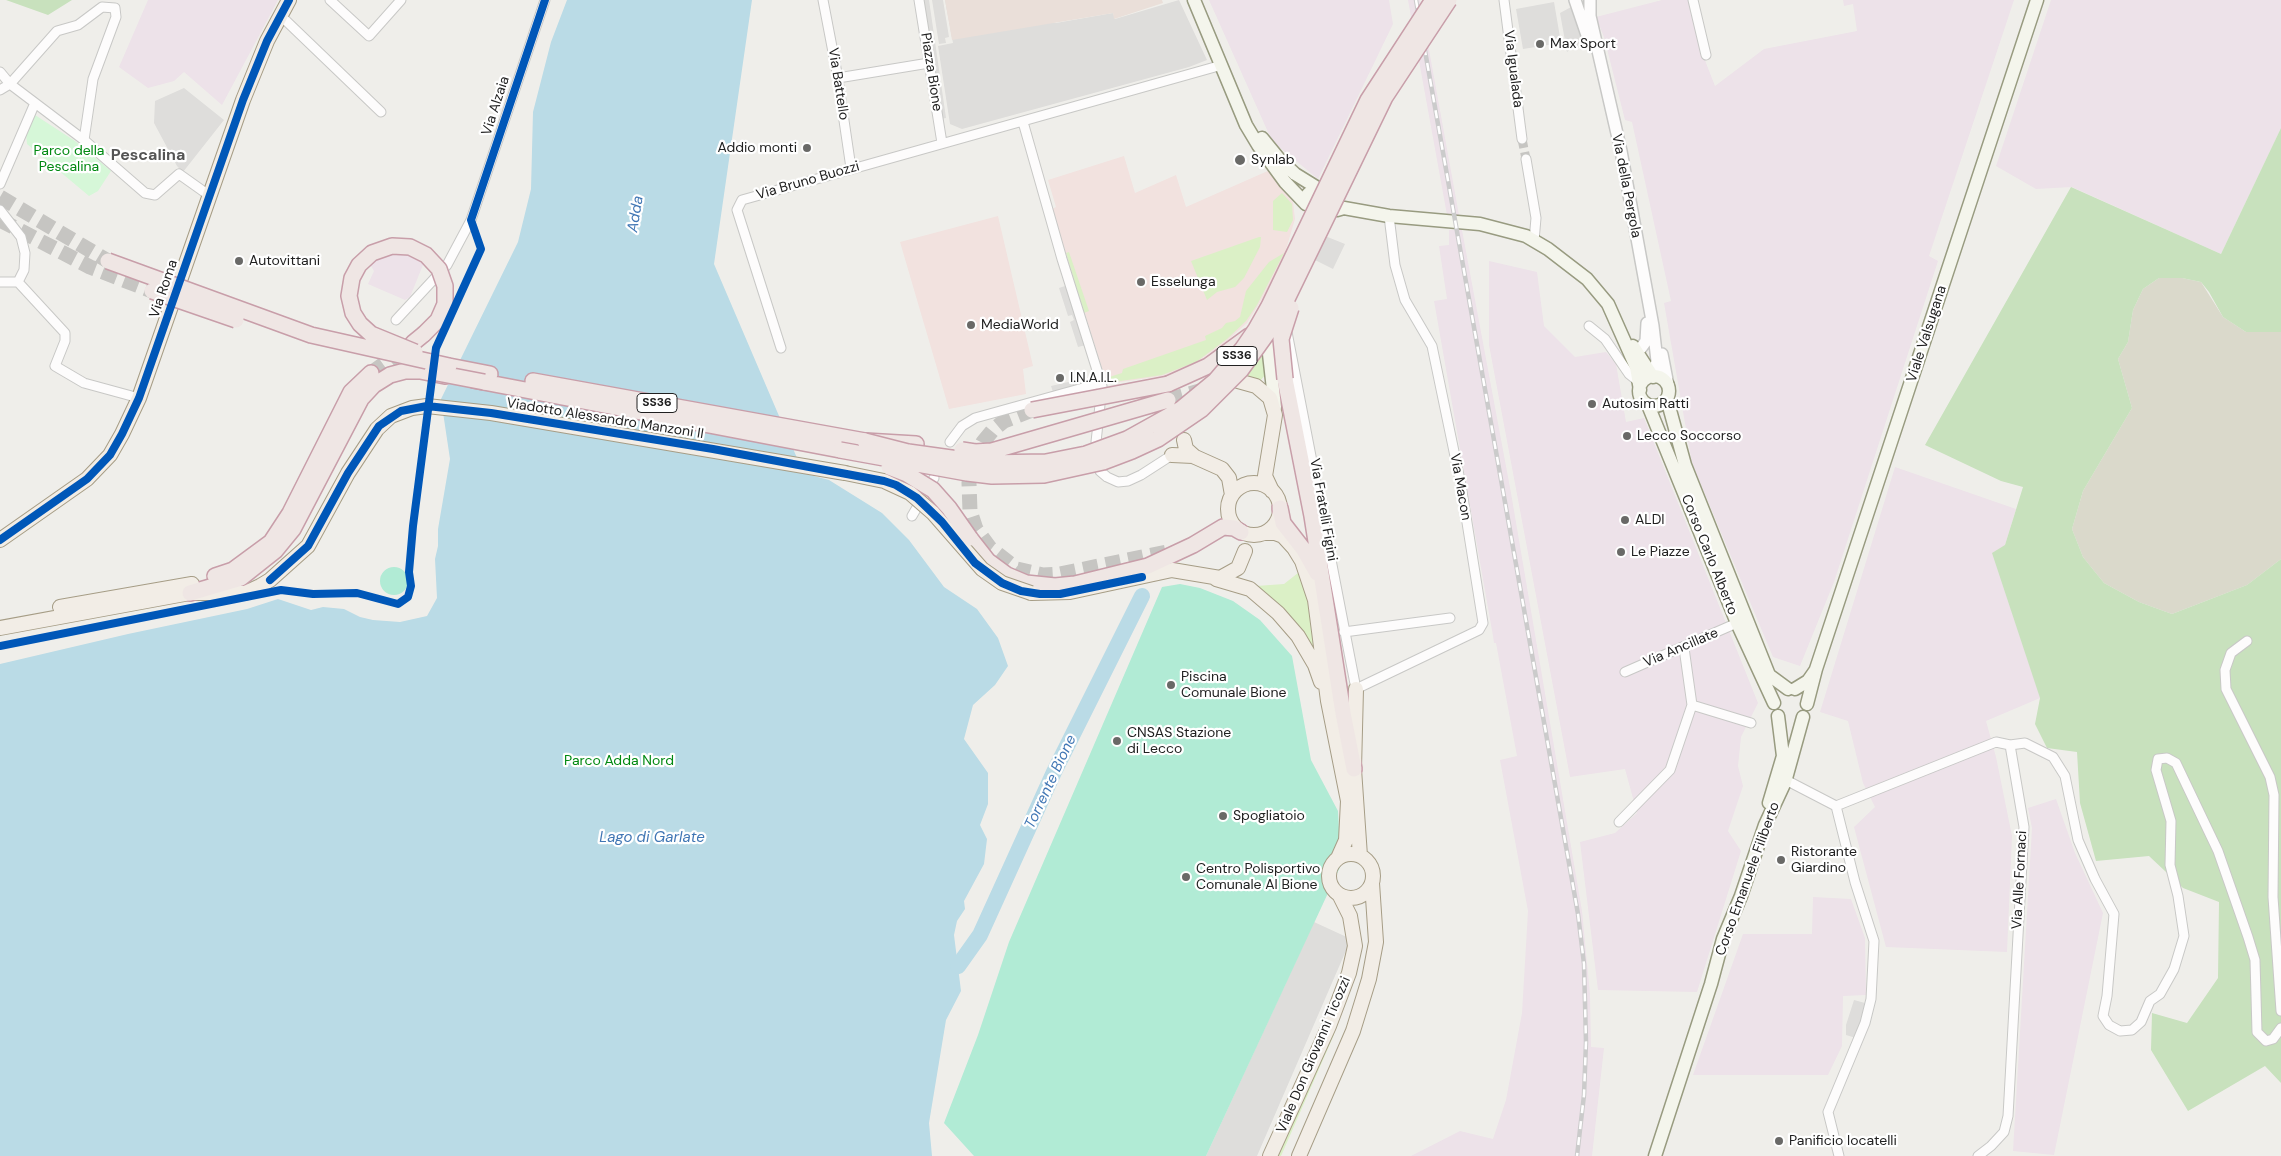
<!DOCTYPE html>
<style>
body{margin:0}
canvas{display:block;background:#efeeea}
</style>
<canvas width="2281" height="1156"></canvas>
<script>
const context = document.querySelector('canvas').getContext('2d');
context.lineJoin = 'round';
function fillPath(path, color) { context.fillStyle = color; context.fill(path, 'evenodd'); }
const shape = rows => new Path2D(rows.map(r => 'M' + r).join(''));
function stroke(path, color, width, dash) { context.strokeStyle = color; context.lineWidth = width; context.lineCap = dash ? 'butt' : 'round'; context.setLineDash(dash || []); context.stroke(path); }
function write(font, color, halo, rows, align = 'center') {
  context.font = font + ' "DM Sans",sans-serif'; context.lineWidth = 4.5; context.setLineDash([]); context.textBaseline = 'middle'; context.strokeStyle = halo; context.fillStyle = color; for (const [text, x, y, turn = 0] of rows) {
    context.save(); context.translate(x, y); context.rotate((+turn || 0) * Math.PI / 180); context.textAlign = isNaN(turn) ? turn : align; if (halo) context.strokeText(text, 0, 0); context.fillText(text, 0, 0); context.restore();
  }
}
fillPath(shape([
 [922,0,929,0,946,118,940,119],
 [932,0,943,0,949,37,945,38,946,43,939,44],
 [945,0,1056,23,1113,13,1115,19,1179,0,1207,60,1189,67,962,129,950,124,938,46,953,43],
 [1554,2,1561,43,1523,49,1516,9],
 [1573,6,1587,48,1573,47,1567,52,1560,13],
 [184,88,224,120,183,172,177,166,154,123,155,101],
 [1325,236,1345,244,1333,269,1315,260],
 [1068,285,1086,345,1078,347,1070,322,1074,320,1072,315,1068,316,1059,288],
 [1081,379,1083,385,1053,392,1051,386],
 [1314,922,1351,939,1257,1156,1206,1156],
 [1854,1000,1865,1003,1856,1038,1846,1035,1846,1025]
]), '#dedddb');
fillPath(shape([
 [1124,156,1135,193,1176,175,1186,207,1270,170,1293,202,1295,219,1285,253,1269,288,1247,323,1228,340,1196,363,1162,376,1107,384,1052,209,1056,207,1048,180],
 [998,216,1033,366,1023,369,1026,394,949,409,900,242]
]), '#f2e2df');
fillPath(shape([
 [148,0,278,0,222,105,184,72,174,81,148,88,119,67],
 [1209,0,1389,0,1393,24,1318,179,1272,141],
 [1408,0,1420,0,1459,215,1447,215],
 [1662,0,1688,0,1699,45,1715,86,1764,49,1857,31,1853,4,1844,6,1843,0,2014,0,1929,256,1938,261,1834,582,1800,666,1773,657,1692,463,1664,303,1671,301,1632,122,1625,120,1604,37,1596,17],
 [2051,0,2281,0,2281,128,2221,254,2072,187,2036,189,1996,166],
 [1449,230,1462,230,1511,493,1582,911,1590,994,1591,1047,1604,1048,1592,1156,1411,1156,1460,1131,1493,1139,1506,1100,1522,1013,1528,911,1500,760,1517,756,1496,643,1494,643,1493,636,1434,301,1447,299,1439,246,1449,245],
 [429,250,410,297,405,300,368,284,374,271,364,255],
 [1489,261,1537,272,1544,326,1575,357,1606,352,1616,364,1626,422,1644,418,1758,703,1741,737,1738,766,1743,786,1728,831,1741,851,1697,992,1598,990,1580,842,1615,833,1637,813,1625,769,1570,777,1489,345],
 [1895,467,2016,509,2005,545,2040,698,1986,721,1996,757,2012,836,2007,952,1886,947,1854,827,1875,807,1863,783,1848,721,1820,712],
 [2056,799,2075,853,2103,913,2054,1155,2013,1151,2032,828,2028,808],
 [1813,897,1851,899,1865,938,1866,995,1843,996,1842,1046,1828,1075,1693,1075,1743,934,1812,934]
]), '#ede2e9');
fillPath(shape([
 [945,0,1162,0,1163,3,1114,19,1113,13,952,40]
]), '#eadfd9');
fillPath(shape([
 [2159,278,2182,278,2201,282,2223,317,2246,332,2281,332,2281,559,2247,585,2172,614,2139,602,2104,583,2083,557,2072,529,2083,491,2132,408,2118,359,2128,342,2133,310,2143,289]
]), '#dad9cb');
fillPath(shape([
 [1282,193,1292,204,1293,220,1287,232,1273,230,1273,201],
 [1259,237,1261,237,1260,247,1244,278,1235,287,1217,292,1207,300,1191,261],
 [1069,252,1089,311,1084,313,1066,253],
 [1284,253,1257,305,1246,321,1227,339,1196,362,1162,375,1107,383,1106,378,1122,373,1123,369,1206,340,1205,336,1222,328,1226,323,1235,321,1240,317,1246,291,1269,262],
 [1262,353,1266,374,1260,381,1245,375],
 [1303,569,1320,657,1256,586,1284,584],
 [1355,973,1333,1037,1281,1156,1275,1156]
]), '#dbf0c6');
fillPath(shape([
 [6,0,72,0,48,15],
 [2281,128,2281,332,2246,332,2223,317,2209,292,2201,282,2182,278,2159,278,2143,289,2133,310,2128,342,2118,359,2132,408,2083,491,2072,529,2083,557,2104,583,2139,602,2172,614,2247,585,2281,559,2281,1083,2265,1066,2188,1111,2151,1050,2152,1013,2187,1023,2218,978,2219,902,2183,888,2149,856,2096,861,2080,803,2077,752,2047,748,2035,724,2040,698,1992,553,2005,545,2023,487,2001,481,1925,445,2071,187,2221,254]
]), '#c8e1bd');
fillPath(shape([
 [35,115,75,141,111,171,98,191,89,196,27,144,26,134]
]), '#d6f7d8');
fillPath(shape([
 '380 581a14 14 0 1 1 28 0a14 14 0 1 1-28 0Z',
 [1180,584,1200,588,1233,601,1260,620,1292,656,1311,760,1338,811,1341,865,1206,1156,974,1156,944,1123,978,1035,1009,942,1162,587]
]), '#b1ebd5');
fillPath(shape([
 [567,0,752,0,714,264,800,465,810,475,829,480,882,513,909,540,944,587,977,609,998,638,1008,666,995,685,973,705,964,739,988,773,988,804,980,825,987,839,984,864,964,901,965,909,957,921,954,935,961,991,946,1020,929,1123,932,1156,0,1156,0,664,128,634,247,609,278,599,311,610,323,607,344,609,360,617,373,620,400,622,427,616,437,598,435,559,438,546,438,529,450,459,441,399,518,242,531,189,533,112,551,42]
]), '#badbe6');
stroke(shape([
 [958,966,980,935,1054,772,1142,596]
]), '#badbe6', 16);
stroke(shape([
 [1522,139,1526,159]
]), '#c6c5c2', 9, [9, 4.5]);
stroke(shape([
 [0,197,108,261],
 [0,220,90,267,152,291],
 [371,373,406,348],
 [1168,400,1203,390],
 [1032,410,1004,421,993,430,983,442,972,464,969,483,970,511,976,529,990,548,1017,569,1043,575,1060,574,1172,551]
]), '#c6c5c2', 15, [15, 8]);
const minor = shape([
 [330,0,369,36,401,0],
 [823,0,837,73,851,168],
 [919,0,942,143],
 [1504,0,1522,139],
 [1693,0,1706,55],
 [280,15,381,112],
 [0,72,10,84,0,90],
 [838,78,929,63],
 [1023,122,1062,259,1102,386,1096,442],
 [84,140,93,79,116,17,115,8,102,7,78,25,57,31,10,84,84,140,145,193,155,195,179,174,210,196],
 [1526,159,1536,218,1534,241],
 [0,184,35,103],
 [0,210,21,237,25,253,24,270,18,282],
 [0,282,18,282,65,333,65,341,55,366,84,383,139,398],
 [396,320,447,265,471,220,545,0],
 [1589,326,1605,339,1629,374,1639,382],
 [1287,332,1356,689,1479,630,1483,623,1461,485,1432,346,1405,300,1395,265,1389,216],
 [781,348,737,210,742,200,1222,65],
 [950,442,962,426,975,418,1101,383],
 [1100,471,1107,477,1118,482,1128,481,1141,475,1172,455],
 [912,516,934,478],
 [1344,632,1450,618],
 [2247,641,2231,653,2225,670,2226,689,2270,777,2274,795,2273,897,2281,1011],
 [1625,672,1737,623],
 [1692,705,1751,723],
 [2010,745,2025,743,2053,757,2065,776,2078,840,2095,879,2114,914,2107,996,2103,1016,2109,1025,2120,1031,2132,1030,2141,1022,2150,1001,2160,994,2174,969,2184,936,2178,896,2170,865,2171,821,2156,770,2158,759,2167,758,2176,763,2218,851,2248,937,2255,960,2257,1032,2266,1041,2273,1039,2281,1028],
 [1782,778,1836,806,1996,742,2010,745,2024,827,2008,1116,2004,1132,1991,1146,1978,1156],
 [1836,806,1855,882,1874,941,1871,999,1865,1023,1828,1112,1839,1156],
 [1619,822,1670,770,1692,705,1684,648]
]);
const tertiary = shape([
 [1575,0,1589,41],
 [1590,0,1590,16,1621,151,1653,326,1657,361,1653,377],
 [1636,349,1641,348,1646,341,1647,323],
 [1662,354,1668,385]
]);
const secondary = shape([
 [1194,0,1246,125,1258,145,1285,182,1306,204],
 [1262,138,1280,160,1295,174,1316,187,1308,194,1306,204],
 [1337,210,1344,208,1389,216,1480,224,1526,236,1548,249,1587,279,1608,304,1636,367,1640,390],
 [1268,345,1275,407],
 [1633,346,1653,377],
 '1639 391a15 15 0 1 1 30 0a15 15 0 1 1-30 0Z',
 [1667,399,1685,465,1769,675,1788,689],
 [1648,405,1737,623,1774,703],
 [1795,689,1808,681,1815,671],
 [1807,704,1816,669,2037,0],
 [1769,803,1783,756,1778,716],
 [1655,1156,1711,984,1723,939,1741,896,1765,825,1785,782,1803,717]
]);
const primary = shape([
 [1238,381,1256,386,1270,398,1275,415,1265,476,1272,491],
 [1184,440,1186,449,1195,457],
 [1172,455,1193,456,1222,469,1229,478,1232,495],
 '1228 509a26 26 0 1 1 52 0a26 26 0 1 1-52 0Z',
 [1265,533,1275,533,1283,536,1294,548,1302,561,1315,600,1328,701,1348,801,1346,840,1338,858],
 [0,540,87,479,110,455,122,434,139,398,243,100,267,41,289,0],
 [1216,579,1250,589,1278,613,1298,636,1315,665,1321,682],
 [1031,593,1070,592,1172,570,1220,578,1238,568,1245,551],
 [60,607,192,584],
 [0,628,190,593,245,593,260,586,270,580,308,546,348,473,377,429,391,416,412,408,427,406,491,413,845,473],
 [1356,689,1354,769,1360,856],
 '1329 876a22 22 0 1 1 44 0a22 22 0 1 1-44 0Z',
 [1270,1156,1329,1026,1349,973,1355,946,1350,916,1340,896],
 [1299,1156,1353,1031,1369,979,1376,942,1372,883]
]);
const trunk = shape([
 [413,343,424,334],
 [449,366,490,374],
 [1285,379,1312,516,1343,713,1354,769],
 [473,380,840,450],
 [533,381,865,441,916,444],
 [1168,384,1208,366,1249,336],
 [1280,508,1283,523,1304,550,1317,573],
 [970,538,988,561,1007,575,1026,583,1055,586,1075,584,1148,566,1193,545,1223,527,1234,528,1241,532],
 [215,576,233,570,271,542,290,513,351,392,371,373],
 [190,593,241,578,275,551,293,529,361,399,374,385,390,375,405,371,420,371,445,376]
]);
stroke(minor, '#c8c8c6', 11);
stroke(tertiary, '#c8c8c6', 14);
stroke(secondary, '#989b80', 15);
stroke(primary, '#a69d86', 16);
stroke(trunk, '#c89ea9', 18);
stroke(minor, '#fdfcfc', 9);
stroke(tertiary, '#fdfcfc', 11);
stroke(secondary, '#f4f5ec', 12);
stroke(primary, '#f2ede6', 14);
stroke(trunk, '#efe6e4', 15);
const rail = shape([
 [1416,0,1578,914,1584,964,1586,1042,1584,1095,1577,1156]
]);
stroke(rail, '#cbcbcb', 4.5);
stroke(rail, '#fff', 2.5, [8]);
const primaryBridge = shape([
 [845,473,884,481,910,493,933,513,982,569,1002,583,1031,593]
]);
const trunkBridge = shape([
 [108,261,311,335,449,366],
 [152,291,236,320],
 [415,352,371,334,360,324,353,313,349,296,352,278,359,265,372,253,392,246,410,247,426,255,439,269,445,286,445,304,438,320,424,334],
 [432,372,484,382],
 [1285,379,1281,339,1291,308],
 [1032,410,1168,384],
 [865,441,908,452,987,463,1046,462,1086,454,1127,439,1181,409,1215,381,1243,348,1256,329,1269,306,1368,100,1433,0],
 [840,450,967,473,992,476,1044,475,1103,462,1132,451,1158,439,1202,409,1241,370,1269,331,1285,303,1385,97,1449,0],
 [962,450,975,452,992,451,1168,400],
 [889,467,907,474,933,490,949,508,970,538]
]);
stroke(primaryBridge, '#a69d86', 16, []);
stroke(trunkBridge, '#c89ea9', 18, []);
stroke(primaryBridge, '#f2ede6', 14);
stroke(trunkBridge, '#efe6e4', 15);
stroke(shape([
 [0,540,87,479,110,455,122,434,139,398,243,100,267,41,289,0],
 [270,580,308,546,348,473,379,426,401,411,427,406,491,413,713,449,884,481,896,485,917,498,942,522,975,563,1002,583,1021,591,1040,594,1060,594,1142,577],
 [0,646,281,590,313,594,357,593,398,604,408,597,411,586,409,572,413,526,436,348,481,249,471,220,545,0]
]), '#0057b8', 8);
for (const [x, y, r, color] of [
 [1540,44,5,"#696967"],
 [807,148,5,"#696967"],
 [1240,160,6,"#696967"],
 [239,261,5,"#696967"],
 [1141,282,5,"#696967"],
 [971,325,5,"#696967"],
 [1060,378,5,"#696967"],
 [1592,404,5,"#696967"],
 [1627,436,5,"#696967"],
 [1625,520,5,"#696967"],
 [1621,552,5,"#696967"],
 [1171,685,5,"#696967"],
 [1117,741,5,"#696967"],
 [1223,816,5,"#696967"],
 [1781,860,5,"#696967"],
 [1186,877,5,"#696967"],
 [1779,1141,5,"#696967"]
]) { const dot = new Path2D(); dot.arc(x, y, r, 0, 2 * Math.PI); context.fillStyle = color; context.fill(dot); stroke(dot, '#fff', 2); }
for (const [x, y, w] of [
 [1237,356,40],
 [657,403,40]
]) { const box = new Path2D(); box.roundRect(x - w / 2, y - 9.5, w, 19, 4); context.fillStyle = '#fff'; context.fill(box); stroke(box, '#212121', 1); }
write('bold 12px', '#212121', null, [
 ["SS36",1237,356],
 ["SS36",657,403]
]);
write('14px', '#212121', '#fff', [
 ["Max Sport",1550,44],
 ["Addio monti",797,148,"right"],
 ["Synlab",1251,160],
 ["Autovittani",249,261],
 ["Esselunga",1151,282],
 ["MediaWorld",981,325],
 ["I.N.A.I.L.",1070,378],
 ["Autosim Ratti",1602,404],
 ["Lecco Soccorso",1637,436],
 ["ALDI",1635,520],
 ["Le Piazze",1631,552],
 ["Piscina",1181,677],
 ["Comunale Bione",1181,693],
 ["CNSAS Stazione",1127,733],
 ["di Lecco",1127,749],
 ["Spogliatoio",1233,816],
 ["Ristorante",1791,852],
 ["Giardino",1791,868],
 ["Centro Polisportivo",1196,869],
 ["Comunale Al Bione",1196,885],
 ["Panificio locatelli",1789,1141]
], 'left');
write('14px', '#212121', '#fff', [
 ["Via Igualada",1513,69,83],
 ["Piazza Bione",931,72,81],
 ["Via Battello",838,84,81],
 ["Via Alzaia",496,106,-72],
 ["Via Bruno Buozzi",808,181,-16],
 ["Via della Pergola",1626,186,79],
 ["Via Roma",164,289,-71],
 ["Viale Valsugana",1927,334,-72],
 ["Viadotto Alessandro Manzoni II",605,419,9],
 ["Via Macon",1460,487,80],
 ["Via Fratelli Figini",1323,510,80],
 ["Corso Carlo Alberto",1709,555,68],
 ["Via Ancillate",1681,648,-23],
 ["Corso Emanuele Filiberto",1748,879,-70],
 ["Via Alle Fornaci",2020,880,-87],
 ["Viale Don Giovanni Ticozzi",1314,1055,-67]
]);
write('14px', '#018911', '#fff', [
 ["Parco della",69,151],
 ["Pescalina",69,167],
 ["Parco Adda Nord",619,761]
]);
write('italic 15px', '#4076b4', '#fff', [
 ["Adda",636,214,-81],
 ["Torrente Bione",1051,782,-65],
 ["Lago di Garlate",652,838]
]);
write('bold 16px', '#545454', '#fff', [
 ["Pescalina",148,156]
]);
</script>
